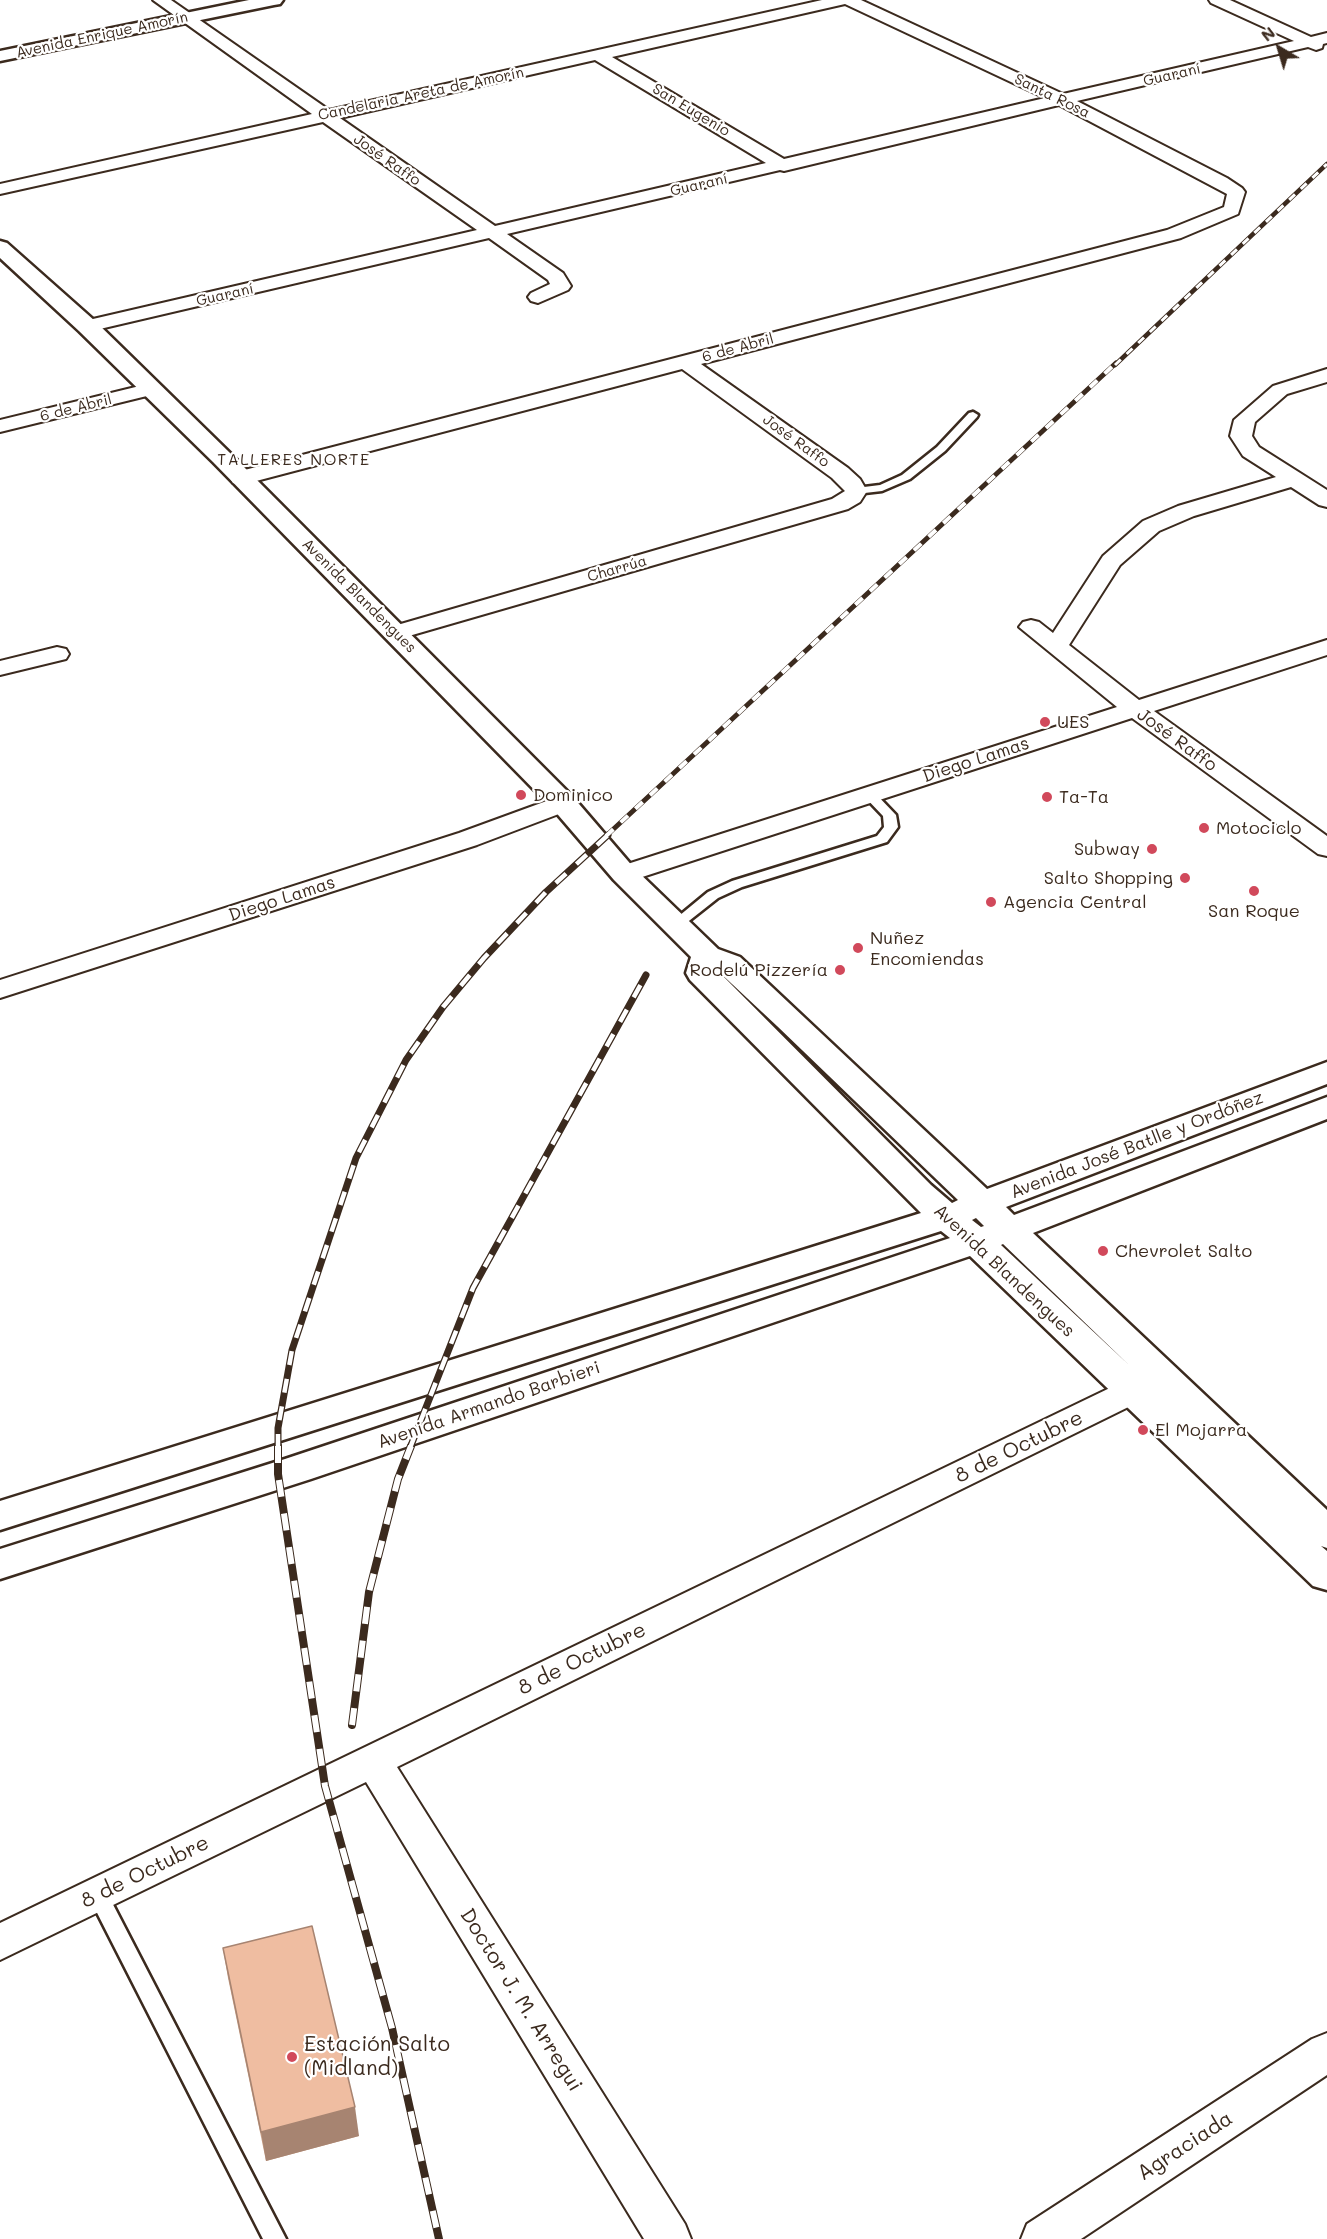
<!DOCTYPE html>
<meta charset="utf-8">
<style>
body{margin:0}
#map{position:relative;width:1327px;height:2239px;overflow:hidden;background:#fff;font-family:Mali,sans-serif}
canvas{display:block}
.north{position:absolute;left:1249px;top:18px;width:60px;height:60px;-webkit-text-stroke:4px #fff;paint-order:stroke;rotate:322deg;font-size:16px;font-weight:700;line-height:24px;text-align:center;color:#3b2a1e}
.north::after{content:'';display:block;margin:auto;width:21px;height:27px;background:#3b2a1e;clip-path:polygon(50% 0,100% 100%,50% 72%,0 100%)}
</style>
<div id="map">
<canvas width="1327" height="2239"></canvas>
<div class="north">N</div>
</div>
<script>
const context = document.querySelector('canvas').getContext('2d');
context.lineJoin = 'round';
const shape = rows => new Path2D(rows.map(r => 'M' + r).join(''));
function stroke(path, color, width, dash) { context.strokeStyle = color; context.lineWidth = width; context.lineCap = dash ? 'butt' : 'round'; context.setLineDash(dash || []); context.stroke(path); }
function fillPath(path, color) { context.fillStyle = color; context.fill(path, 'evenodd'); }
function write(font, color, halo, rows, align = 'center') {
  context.font = font + ' Mali,sans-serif'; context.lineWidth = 4.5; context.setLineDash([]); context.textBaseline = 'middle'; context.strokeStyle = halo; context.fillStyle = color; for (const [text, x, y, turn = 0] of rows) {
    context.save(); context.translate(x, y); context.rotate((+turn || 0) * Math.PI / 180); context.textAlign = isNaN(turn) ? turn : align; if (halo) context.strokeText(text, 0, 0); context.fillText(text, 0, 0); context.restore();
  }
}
const lane = shape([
 [973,412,978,415,977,417,945,451,910,479,882,491,856,494,851,491,856,488,880,485,902,475,937,447,969,413,973,412],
 [869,791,874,792,896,815,898,827,887,842,742,887,718,898,680,928,675,929,668,925,708,892,732,881,877,836,884,827,883,816,863,795,869,791],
 [98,1886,105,1889,286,2239,263,2239,88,1895,91,1889,98,1886]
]);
const street = shape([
 [153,0,171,0,329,110,822,0,861,0,1063,94,1294,41,1211,3,1209,0,1230,0,1311,37,1327,33,1327,43,1323,44,1322,48,1316,50,1308,47,1077,101,1227,178,1242,188,1245,192,1238,214,1181,238,701,364,848,468,860,479,867,491,860,502,848,509,395,640,387,638,383,633,387,628,832,499,845,491,832,478,682,369,241,485,233,483,230,478,233,473,1167,230,1224,207,1227,194,1059,105,784,171,780,170,507,234,563,273,571,286,568,290,538,303,531,301,528,297,531,293,550,284,548,280,489,238,87,332,80,330,77,326,80,322,477,230,323,122,0,194,0,184,312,114,153,0],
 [845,4,1045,98,784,159,612,57,845,4],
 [595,60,766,163,495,226,340,118,595,60],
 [1327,369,1327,382,1287,394,1255,422,1252,436,1259,447,1327,490,1327,507,1319,505,1291,487,1194,516,1159,531,1120,565,1069,645,1139,700,1327,640,1327,655,1154,711,1327,836,1327,856,1318,854,1132,718,633,880,624,882,615,880,611,874,615,868,1117,707,1019,627,1023,622,1031,620,1039,622,1053,633,1103,556,1143,521,1178,506,1276,477,1243,456,1230,436,1234,420,1273,386,1327,369],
 [152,383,159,385,162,389,159,393,0,432,0,420,152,383],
 [57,647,66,649,69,654,66,659,0,675,0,661,57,647],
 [563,795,572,797,576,803,572,809,477,845,0,998,0,980,459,833,563,795],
 [1155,1368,1167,1372,1172,1380,1167,1388,397,1767,685,2224,691,2239,644,2239,366,1782,0,1960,0,1923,1143,1372,1155,1368],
 [1327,2033,1327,2075,1081,2239,1021,2239,1027,2224,1312,2039,1327,2033]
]);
const secondary = shape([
 [249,0,283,0,280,4,274,5,0,61,0,51,249,0],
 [0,241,7,243,95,321,229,452,573,797,634,868,718,949,740,957,987,1189,1327,1062,1327,1084,1006,1207,1014,1215,1327,1097,1327,1119,1033,1233,1327,1510,1327,1548,1321,1546,1327,1551,1327,1590,1313,1586,970,1256,311,1479,0,1579,0,1549,285,1459,950,1238,941,1231,0,1530,0,1501,921,1213,690,980,686,973,691,957,614,880,553,809,213,462,79,331,0,258,0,241],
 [717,970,777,1026,958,1200,952,1203,931,1185,717,970],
 [976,1218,984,1226,981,1227,972,1220,976,1218],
 [1003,1244,1130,1366,1001,1245,1003,1244]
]);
stroke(lane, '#3b2a1e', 5);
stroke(street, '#3b2a1e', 4);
stroke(secondary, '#3b2a1e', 5);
fillPath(lane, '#fff');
fillPath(street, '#fff');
fillPath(secondary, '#fff');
const railFar3 = shape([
 [1115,365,1327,164]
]);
const railFar2 = shape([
 [606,836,1116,363]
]);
const railFar1 = shape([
 [278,1448,278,1428,292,1350,356,1158,406,1060,443,1007,484,958,546,892,608,835],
 [410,1448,473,1288,646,975]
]);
const rail = shape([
 [278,1446,278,1474,325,1786,392,2028,439,2239],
 [352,1725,369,1592,398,1479,411,1446]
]);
stroke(railFar3, '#3b2a1e', 4.5);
stroke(railFar2, '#3b2a1e', 5);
stroke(railFar1, '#3b2a1e', 7);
stroke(rail, '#3b2a1e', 8);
stroke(railFar3, '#fff', 3, [8]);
stroke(railFar2, '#fff', 4, [10]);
stroke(railFar1, '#fff', 4.5, [14]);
stroke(rail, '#fff', 6, [17]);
fillPath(shape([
 [223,1948,359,2136,266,2161,228,1978]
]), '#cea38a');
fillPath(shape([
 [355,2107,359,2136,266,2161,261,2132]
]), '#a78471');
const building = shape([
 [312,1926,355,2107,261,2132,223,1948,312,1926]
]);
fillPath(building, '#efbda1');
stroke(building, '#a78471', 1.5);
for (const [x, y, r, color] of [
 [1045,722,6,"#d1495b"],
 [521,795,6,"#d1495b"],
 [1047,797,6,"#d1495b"],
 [1204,828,6,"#d1495b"],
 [1152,849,6,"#d1495b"],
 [1185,878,6,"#d1495b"],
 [1254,891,6,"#d1495b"],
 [991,902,6,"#d1495b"],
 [858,948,6,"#d1495b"],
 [840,970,6,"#d1495b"],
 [1103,1251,6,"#d1495b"],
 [1143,1430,6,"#d1495b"],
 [292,2057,6,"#d1495b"]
]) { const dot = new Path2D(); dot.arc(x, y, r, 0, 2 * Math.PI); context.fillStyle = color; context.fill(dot); stroke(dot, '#fff', 2); }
write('15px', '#3b2a1e', '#fff', [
 ["Avenida Enrique Amorín",102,35,-12],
 ["Guaraní",1172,75,-13],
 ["Candelaria Areta de Amorín",421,94,-12],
 ["Santa Rosa",1052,96,26],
 ["San Eugenio",691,110,31],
 ["José Raffo",387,160,35],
 ["Guaraní",699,185,-13],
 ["Guaraní",225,295,-13],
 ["6 de Abril",738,348,-15],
 ["6 de Abril",76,408,-14],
 ["José Raffo",796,441,36],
 ["Charrúa",617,569,-16],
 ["Avenida Blandengues",359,596,45]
]);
context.letterSpacing = '1.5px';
write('16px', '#3b2a1e', '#fff', [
 ["TALLERES NORTE",294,460]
]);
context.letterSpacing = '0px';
write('18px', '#3b2a1e', '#fff', [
 ["UES",1057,722],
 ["Dominico",533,795],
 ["Ta-Ta",1059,797],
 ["Motociclo",1216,828],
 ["Subway",1140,849,"right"],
 ["Salto Shopping",1173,878,"right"],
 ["Agencia Central",1003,902],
 ["San Roque",1254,911,"center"],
 ["Nuñez",870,938],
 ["Encomiendas",870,959],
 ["Rodelú Pizzería",828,970,"right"],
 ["Chevrolet Salto",1115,1251],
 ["El Mojarra",1155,1430]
], 'left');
write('18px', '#3b2a1e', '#fff', [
 ["José Raffo",1177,740,36],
 ["Diego Lamas",976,760,-18],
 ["Diego Lamas",282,899,-18],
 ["Avenida José Batlle y Ordóñez",1137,1145,-21],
 ["Avenida Blandengues",1004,1271,43],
 ["Avenida Armando Barbieri",489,1405,-19]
]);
write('21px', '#3b2a1e', '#fff', [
 ["8 de Octubre",1019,1447,-26],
 ["8 de Octubre",582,1659,-26],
 ["8 de Octubre",145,1872,-26],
 ["Doctor J. M. Arregui",521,2000,58],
 ["Agraciada",1185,2146,-33]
]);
write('21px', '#3b2a1e', '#fff', [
 ["Estación Salto",304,2045],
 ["(Midland)",304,2069]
], 'left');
</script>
